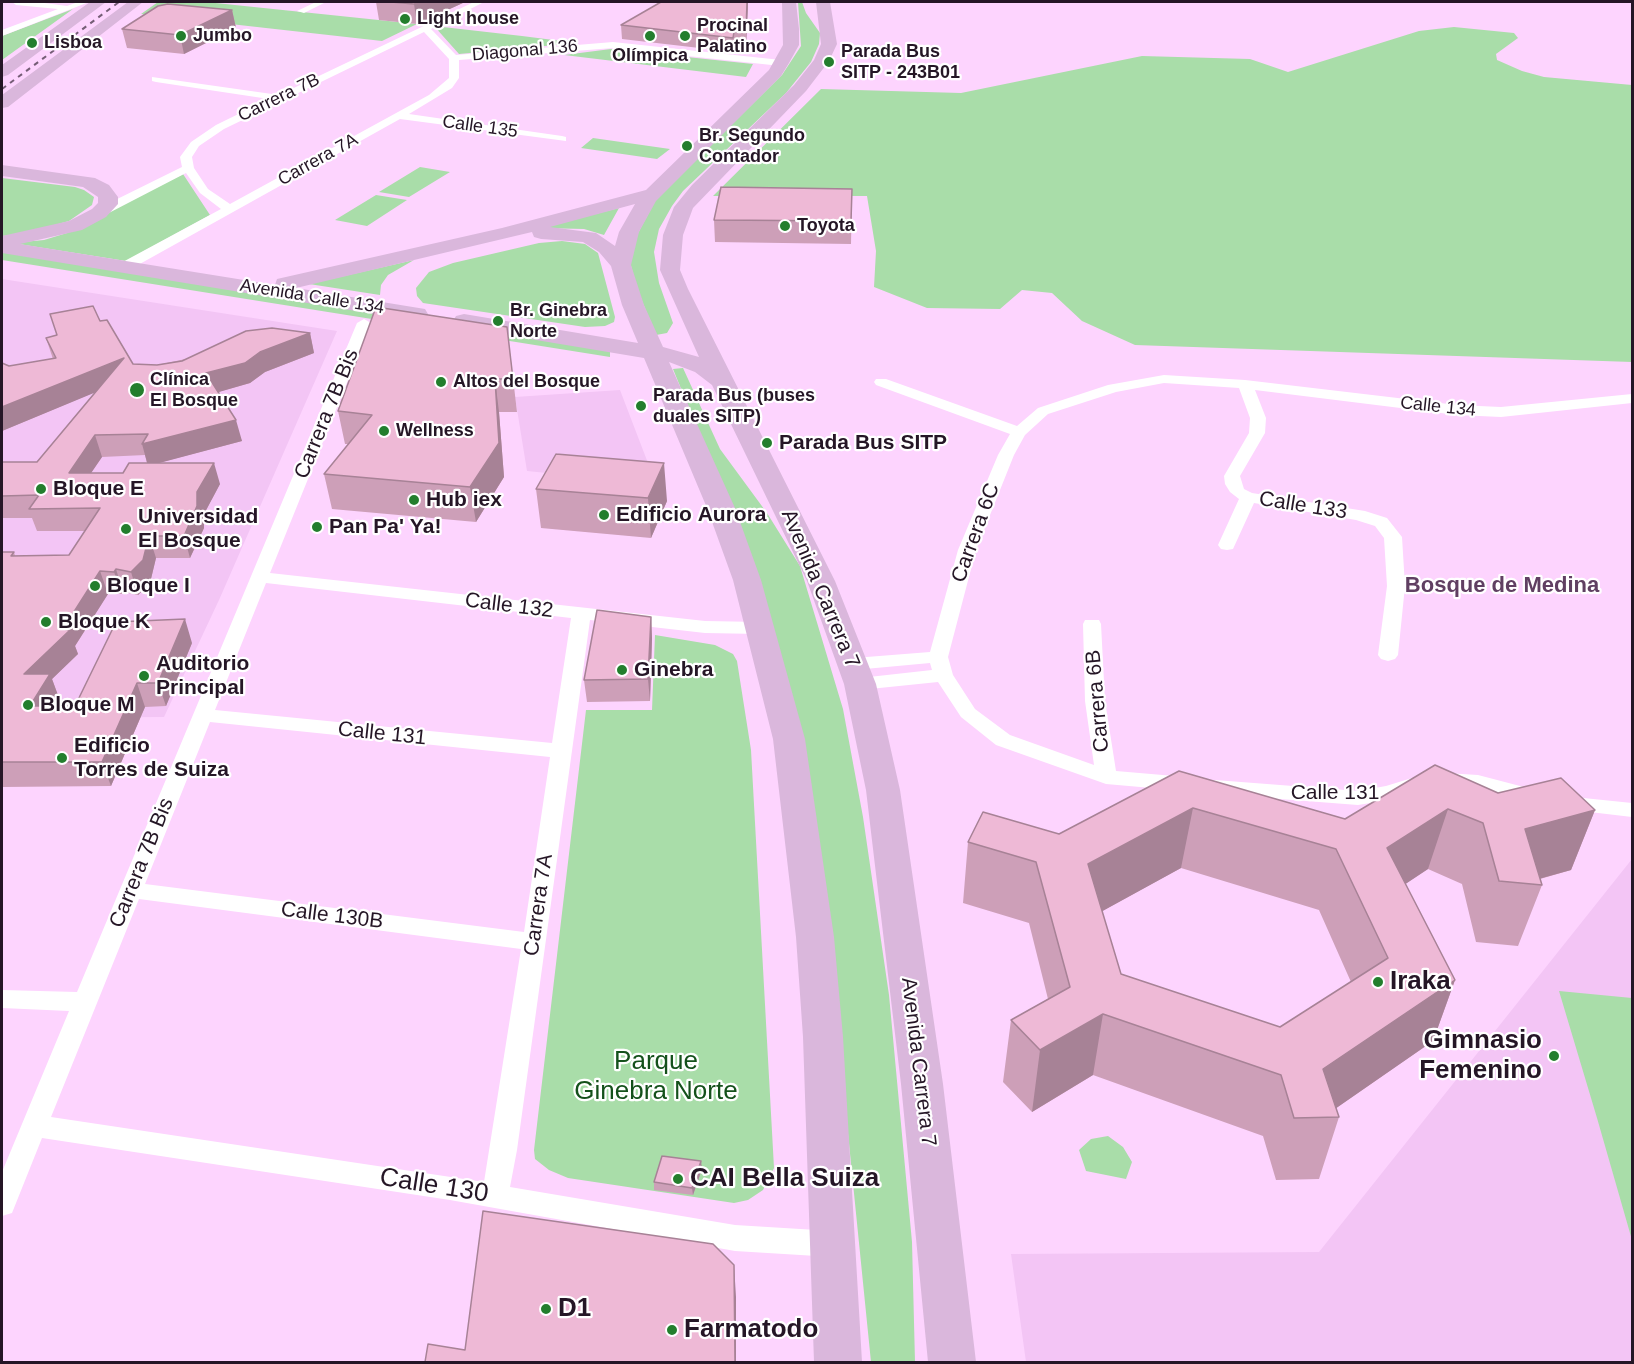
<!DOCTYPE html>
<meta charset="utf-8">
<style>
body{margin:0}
#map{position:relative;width:1634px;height:1364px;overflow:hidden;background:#fdd4fe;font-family:Helvetica,sans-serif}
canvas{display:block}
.frame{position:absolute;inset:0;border:3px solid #251626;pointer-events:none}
</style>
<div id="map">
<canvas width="1634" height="1364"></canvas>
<div class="frame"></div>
</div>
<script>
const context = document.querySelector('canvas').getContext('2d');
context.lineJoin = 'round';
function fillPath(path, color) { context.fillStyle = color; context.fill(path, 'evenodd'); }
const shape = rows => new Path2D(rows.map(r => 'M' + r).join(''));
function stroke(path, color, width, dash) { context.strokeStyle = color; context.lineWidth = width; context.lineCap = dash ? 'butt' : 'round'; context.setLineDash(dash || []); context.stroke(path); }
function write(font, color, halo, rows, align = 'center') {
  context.font = font + ' Helvetica,sans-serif'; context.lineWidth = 4.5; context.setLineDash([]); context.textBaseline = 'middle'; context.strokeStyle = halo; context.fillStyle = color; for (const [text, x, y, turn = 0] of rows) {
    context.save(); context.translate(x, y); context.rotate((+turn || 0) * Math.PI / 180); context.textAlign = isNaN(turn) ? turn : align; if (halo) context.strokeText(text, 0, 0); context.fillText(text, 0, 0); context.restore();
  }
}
fillPath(shape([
 [2,279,337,331,219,600,164,717,2,718],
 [620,390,656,484,527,471,515,397],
 [1632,859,1632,1362,1026,1362,1011,1254,1319,1252]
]), '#f3c5f5');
fillPath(shape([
 [158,2,206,2,417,24,382,41,141,14],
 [798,2,802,2,806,13,820,33,819,44,811,62,786,93,683,191,672,206,659,229,654,252,659,283,673,323,667,333,656,335,637,289,631,266,631,247,655,200,782,75,801,46],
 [73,9,2,60,2,36],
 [434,26,522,36,577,43,459,54],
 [1454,27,1514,33,1518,38,1496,54,1497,60,1522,71,1544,77,1632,85,1632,362,1135,345,1082,321,1052,293,1022,290,1000,309,927,308,874,287,876,251,867,196,713,196,821,89,961,93,1142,56,1250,59,1288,72,1419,31],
 [611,49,753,64,746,77,564,55],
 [593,138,670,149,657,159,581,148],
 [420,167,450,172,409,197,379,192],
 [183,174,210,215,126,261,12,243,44,240,67,233],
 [2,178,75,187,84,190,94,197,92,205,69,221,23,234,2,236],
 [376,195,407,200,367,226,335,220],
 [619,208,604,235,584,229,539,228],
 [562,241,585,244,598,253,615,317,614,322,605,326,585,327,423,303,417,296,416,288,429,272,453,263,539,243],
 [2,251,284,295,610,350,610,357,2,260],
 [414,260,388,275,381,285,380,295,309,284],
 [683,368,720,449,767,513,800,566,843,709,863,817,889,995,912,1242,915,1362,871,1362,830,955,729,506,673,369],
 [655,635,715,645,733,654,737,661,751,750,774,1168,763,1190,748,1200,734,1203,568,1178,549,1170,535,1159,534,1150,586,710,652,710],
 [1559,991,1632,998,1632,1240,1597,1118],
 [1108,1136,1123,1147,1132,1162,1126,1179,1086,1171,1079,1150,1091,1139]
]), '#a9dda9');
fillPath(shape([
 [12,2,37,2,67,6,78,2,89,2,2,36,2,30,58,9,16,5,12,2],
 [316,2,326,2,304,13,297,11,316,2],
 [474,2,484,2,431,29,456,55,613,42,781,60,786,63,781,66,613,48,459,60,459,78,452,88,409,114,562,136,566,137,566,141,400,119,129,270,119,270,118,267,119,264,221,209,200,193,186,173,103,216,95,216,95,210,182,167,180,157,191,142,216,125,269,99,156,82,152,81,152,77,279,95,474,2],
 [424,32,449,59,449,78,429,95,230,204,208,189,194,168,192,157,199,146,224,129,424,32],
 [364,319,371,323,270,573,705,621,760,622,767,624,769,628,767,632,760,634,705,633,590,620,517,1150,510,1187,735,1225,833,1231,843,1235,847,1244,843,1253,833,1257,735,1251,450,1200,42,1138,12,1213,2,1216,2,1172,69,1011,2,1008,2,990,77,992,357,323,364,319],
 [266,583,571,618,552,743,215,710,266,583],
 [210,722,550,757,524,932,145,884,210,722],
 [139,899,521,949,484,1182,51,1117,139,899],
 [1164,375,1245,380,1457,405,1501,407,1632,394,1632,403,1501,417,1457,415,1255,390,1266,418,1265,433,1240,476,1244,489,1252,493,1365,511,1387,518,1402,537,1405,586,1398,655,1395,659,1388,661,1381,659,1378,655,1387,586,1384,538,1375,526,1356,520,1254,503,1233,549,1227,550,1221,549,1218,545,1239,499,1230,492,1225,484,1224,476,1249,433,1250,418,1239,388,1164,383,1116,392,1048,414,1025,435,1014,455,976,550,948,657,953,675,975,709,1010,735,1094,765,1085,701,1083,624,1085,620,1099,620,1101,624,1105,701,1116,771,1186,777,1193,779,1197,784,1193,789,1186,791,1106,784,996,745,961,717,938,682,860,690,853,688,850,684,853,680,860,678,932,670,930,663,854,670,847,668,844,664,847,660,854,658,930,652,958,550,998,455,1010,434,876,385,874,382,876,379,886,379,1017,426,1038,408,1108,385,1164,375],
 [1446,773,1478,775,1543,792,1546,797,1543,802,1535,804,1478,789,1439,785,1435,780,1439,775,1446,773],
 [1412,778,1419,780,1423,785,1419,790,1389,800,1358,805,1215,794,1208,792,1204,787,1208,782,1215,780,1358,791,1386,786,1412,778],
 [1564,796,1632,803,1632,817,1556,808,1553,803,1556,798,1564,796]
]), '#fff');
fillPath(shape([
 [90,2,106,2,8,75,2,77,2,65,90,2],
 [128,2,143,2,8,107,2,108,2,95,128,2],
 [782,2,796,2,799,29,799,45,789,63,781,76,656,201,639,232,631,265,644,305,663,347,699,357,660,270,663,235,674,207,692,185,794,85,814,60,821,44,816,2,830,2,837,44,829,61,806,91,693,208,683,235,680,270,688,289,835,581,876,684,900,790,943,1084,976,1362,928,1362,901,1084,866,790,844,684,807,581,712,385,695,372,669,362,735,508,761,580,805,739,834,937,843,1037,862,1362,814,1362,803,1037,796,937,773,739,733,580,707,508,644,358,464,328,456,326,453,321,456,316,464,314,638,343,622,305,611,266,599,252,583,242,541,239,534,237,532,232,296,288,425,309,428,314,425,319,417,321,2,253,2,236,69,221,92,209,98,203,98,197,83,187,2,176,2,165,95,178,109,185,118,197,118,204,106,217,82,230,20,244,275,285,277,279,502,228,646,190,769,70,783,45,782,2],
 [635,204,619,232,615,246,596,233,550,227,635,204]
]), '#dab7dc');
stroke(shape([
 [2,89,119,2]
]), '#755d76', 2, [5, 5]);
fillPath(shape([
 [376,2,465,2,417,24,379,20],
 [748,2,746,46,734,46,734,52,622,39,621,25],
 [232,10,236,28,184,54,127,48,122,29],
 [852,189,851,244,715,242,714,220],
 [100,321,133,364,157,365,310,333,314,353,265,372,250,383,218,392,242,441,158,463,220,484,204,514,204,528,190,558,156,558,150,583,138,595,123,592,122,594,108,594,75,646,78,654,52,679,59,698,54,706,75,706,192,643,166,706,145,707,111,786,2,787,2,552,14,552,15,556,69,555,85,531,37,531,32,518,2,518,2,462,37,462,95,392,2,431,2,363,9,366,53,359,46,338],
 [145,455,147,463,123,473,91,473,102,457],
 [507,327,517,412,499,412,504,477,476,522,332,509,324,474,348,444,345,444,338,411],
 [556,454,667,501,651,538,541,528,536,489],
 [651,617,652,638,650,701,587,702,584,680],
 [1179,771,1345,819,1498,793,1595,810,1571,870,1540,879,1542,885,1518,946,1476,942,1462,884,1428,869,1405,884,1455,980,1433,1041,1336,1108,1339,1117,1319,1179,1276,1180,1263,1136,1093,1075,1032,1112,1003,1082,1011,1020,1048,999,1029,923,963,903,968,842,1059,834],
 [1181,868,1319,910,1351,982,1280,1027,1121,974,1102,911],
 [702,1169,693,1195,654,1190,654,1182]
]), '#cd9fb8');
fillPath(shape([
 [420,2,465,2,417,24,414,4],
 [747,2,748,2,746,46,746,32],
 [232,10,236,28,184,54,180,35],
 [310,333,314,353,265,372,250,383,212,394,206,373],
 [124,358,130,378,2,431,2,407],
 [495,379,499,412,504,477,476,522,470,487],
 [236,420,242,441,148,466,142,444],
 [95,435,102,457,76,495,69,473],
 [214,463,220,484,204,514,204,528,190,558,184,536,197,492],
 [664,463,667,501,651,538,648,498],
 [149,536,156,558,150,583,138,595,131,572],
 [116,569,123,592,122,594,114,572],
 [100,571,108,594,75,646,78,654,52,679,59,698,39,730,30,706,24,674,63,629],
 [651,617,652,638,650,701,648,679],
 [185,619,192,643,166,706,158,683],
 [137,683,145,707,111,786,102,762],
 [1193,808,1181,868,1079,924,1088,864],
 [1448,809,1428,869,1368,909,1387,848],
 [1595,810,1571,870,1524,883,1525,829],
 [1455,980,1433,1041,1322,1118,1323,1069],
 [1103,1014,1093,1075,1032,1112,1040,1050],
 [701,1161,702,1169,693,1195,692,1188],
 [734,1265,736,1297,736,1362,735,1362]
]), '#a78296');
const building = shape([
 [391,2,420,2,414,4,391,2],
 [661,2,747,2,746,32,734,32,733,38,621,25,661,2],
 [168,4,232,10,180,35,122,29,158,6,168,4],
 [721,187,852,189,851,221,714,220,721,187],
 [93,306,100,321,107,320,133,364,157,365,182,361,246,331,272,328,310,333,260,352,245,363,206,373,236,420,142,444,148,434,95,435,69,473,123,473,129,463,214,463,197,492,197,506,184,536,149,536,143,560,131,572,116,569,114,572,100,571,63,629,70,630,24,674,50,674,30,706,75,706,116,622,185,619,158,683,137,683,102,762,2,762,2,552,14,552,11,556,69,555,100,508,29,509,39,495,2,496,2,462,37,462,124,358,2,407,2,363,9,366,56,358,46,338,57,335,50,314,93,306],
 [376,307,507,327,513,379,495,379,499,443,470,487,324,474,372,415,338,411,376,307],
 [556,454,664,463,648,498,536,489,556,454],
 [597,610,651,617,648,679,584,680,597,610],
 [1435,765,1498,793,1561,778,1595,810,1525,829,1542,885,1499,881,1483,823,1448,809,1387,848,1455,980,1323,1069,1339,1117,1294,1118,1281,1075,1103,1014,1040,1050,1011,1020,1070,987,1036,862,968,842,983,812,1059,834,1179,771,1345,819,1435,765],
 [1193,808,1336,849,1388,958,1280,1027,1121,974,1088,864,1193,808],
 [662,1156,701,1161,692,1188,654,1182,662,1156],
 [483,1211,713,1244,734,1265,735,1362,425,1362,428,1344,465,1350,483,1211]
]);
fillPath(building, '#eeb9d6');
stroke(building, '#a78296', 1.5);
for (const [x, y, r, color] of [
 [405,19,6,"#237e2d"],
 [181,36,6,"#237e2d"],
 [650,36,6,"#237e2d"],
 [685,36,6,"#237e2d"],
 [32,43,6,"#237e2d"],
 [829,62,6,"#237e2d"],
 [687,146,6,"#237e2d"],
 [785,226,6,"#237e2d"],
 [498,321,6,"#237e2d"],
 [441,382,6,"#237e2d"],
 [137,390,8,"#237e2d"],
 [641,406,6,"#237e2d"],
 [384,431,6,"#237e2d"],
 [767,443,6,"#237e2d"],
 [41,489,6,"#237e2d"],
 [414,500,6,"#237e2d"],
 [604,515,6,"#237e2d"],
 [317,527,6,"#237e2d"],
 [126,529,6,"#237e2d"],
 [95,586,6,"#237e2d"],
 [46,622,6,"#237e2d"],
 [622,670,6,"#237e2d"],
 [144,676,6,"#237e2d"],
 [28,705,6,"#237e2d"],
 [62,758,6,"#237e2d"],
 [1378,982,6,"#237e2d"],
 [1554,1056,6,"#237e2d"],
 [678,1179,6,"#237e2d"],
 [546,1309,6,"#237e2d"],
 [672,1330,6,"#237e2d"]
]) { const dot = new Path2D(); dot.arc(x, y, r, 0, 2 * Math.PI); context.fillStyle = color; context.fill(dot); stroke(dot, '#fff', 2); }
write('bold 18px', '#251626', '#fff', [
 ["Light house",417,19],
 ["Procinal",697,26],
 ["Palatino",697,47],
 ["Jumbo",193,36],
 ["Lisboa",44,43],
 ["Parada Bus",841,52],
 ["SITP - 243B01",841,73],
 ["Olímpica",650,56,"center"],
 ["Br. Segundo",699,136],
 ["Contador",699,157],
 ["Toyota",797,226],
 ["Br. Ginebra",510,311],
 ["Norte",510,332],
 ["Clínica",150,380],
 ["El Bosque",150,401],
 ["Altos del Bosque",453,382],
 ["Parada Bus (buses",653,396],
 ["duales SITP)",653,417],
 ["Wellness",396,431]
], 'left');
write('18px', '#251626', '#fff', [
 ["Diagonal 136",525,51,-5],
 ["Carrera 7B",279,98,-26],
 ["Calle 135",480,127,8],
 ["Carrera 7A",318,160,-29],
 ["Avenida Calle 134",312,297,9],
 ["Calle 134",1438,407,6]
]);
write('21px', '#251626', '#fff', [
 ["Carrera 7B Bis",327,414,-68],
 ["Calle 133",1303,506,9],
 ["Carrera 6C",976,533,-70],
 ["Avenida Carrera 7",820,589,67],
 ["Calle 132",509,606,7],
 ["Carrera 6B",1098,701,-95],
 ["Calle 131",382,734,6],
 ["Calle 131",1335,793],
 ["Carrera 7B Bis",142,863,-68],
 ["Carrera 7A",539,905,-82],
 ["Calle 130B",332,916,7],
 ["Avenida Carrera 7",918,1062,83]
]);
write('bold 21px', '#251626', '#fff', [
 ["Parada Bus SITP",779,443],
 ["Bloque E",53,489],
 ["Hub iex",426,500],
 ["Edificio Aurora",616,515],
 ["Universidad",138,517],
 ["El Bosque",138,541],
 ["Pan Pa' Ya!",329,527],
 ["Bloque I",107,586],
 ["Bloque K",58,622],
 ["Auditorio",156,664],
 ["Principal",156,688],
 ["Ginebra",634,670],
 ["Bloque M",40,705],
 ["Edificio",74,746],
 ["Torres de Suiza",74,770]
], 'left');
write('bold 22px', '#603f62', '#fff', [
 ["Bosque de Medina",1502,586]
]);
write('bold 26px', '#251626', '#fff', [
 ["Iraka",1390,982],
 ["Gimnasio",1542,1041,"right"],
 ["Femenino",1542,1071,"right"],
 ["CAI Bella Suiza",690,1179],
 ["D1",558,1309],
 ["Farmatodo",684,1330]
], 'left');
write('26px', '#14511b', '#fff', [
 ["Parque",656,1062],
 ["Ginebra Norte",656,1092]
]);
write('26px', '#251626', '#fff', [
 ["Calle 130",434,1186,9]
]);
</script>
